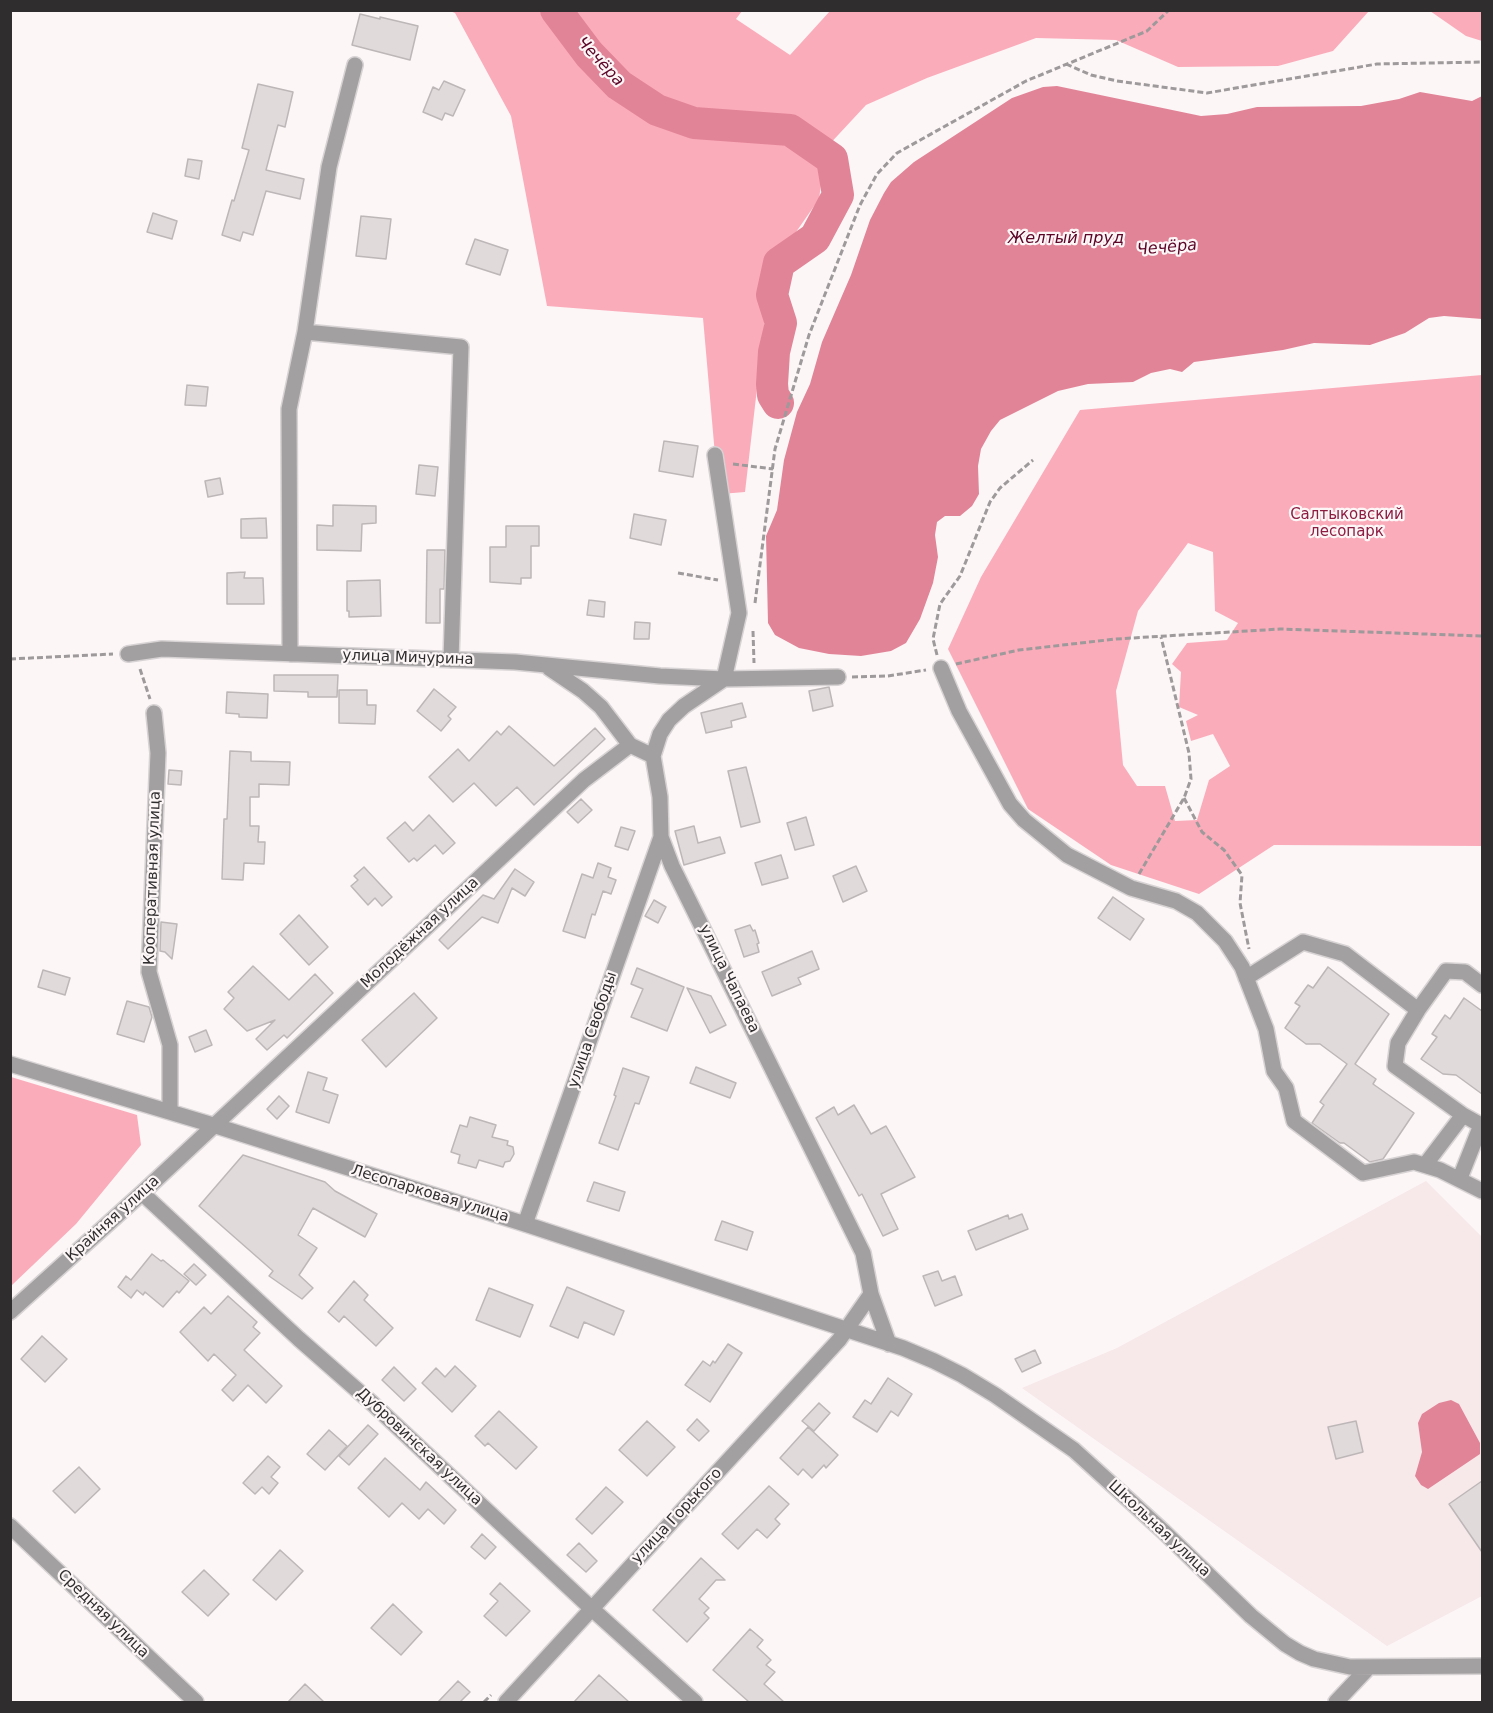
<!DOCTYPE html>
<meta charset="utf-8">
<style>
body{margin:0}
#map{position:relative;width:1493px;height:1713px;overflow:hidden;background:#fcf6f7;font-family:"DejaVu Sans",sans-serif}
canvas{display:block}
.frame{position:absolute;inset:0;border:12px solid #302d2e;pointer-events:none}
</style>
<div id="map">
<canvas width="1493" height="1713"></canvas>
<div class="frame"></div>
</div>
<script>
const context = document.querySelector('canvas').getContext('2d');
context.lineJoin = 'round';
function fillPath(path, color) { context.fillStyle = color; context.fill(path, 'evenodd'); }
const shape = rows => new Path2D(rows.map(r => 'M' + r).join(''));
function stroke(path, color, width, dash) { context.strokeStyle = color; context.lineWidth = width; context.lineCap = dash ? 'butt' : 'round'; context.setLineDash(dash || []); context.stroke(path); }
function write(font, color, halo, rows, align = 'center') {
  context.font = font + ' "DejaVu Sans",sans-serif'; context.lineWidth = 4.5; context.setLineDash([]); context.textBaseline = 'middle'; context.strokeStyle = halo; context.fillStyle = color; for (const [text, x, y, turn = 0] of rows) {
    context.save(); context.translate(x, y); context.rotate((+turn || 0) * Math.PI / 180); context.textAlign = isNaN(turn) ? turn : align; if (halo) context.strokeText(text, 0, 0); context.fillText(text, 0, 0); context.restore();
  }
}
fillPath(shape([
 [1426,1181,1482,1237,1482,1596,1387,1646,1022,1388,1117,1348]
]), '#f7e8ea');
fillPath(shape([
 [450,11,742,11,736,19,790,55,830,11,1369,11,1333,51,1278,66,1178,67,1116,40,1036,38,927,78,866,105,826,148,819,199,771,268,745,492,721,494,715,455,703,318,547,306,511,116,455,13],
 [1430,11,1482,11,1482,41,1466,36],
 [1482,375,1482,846,1274,845,1199,894,1111,865,1028,809,948,649,981,577,1080,410],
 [1188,543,1213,552,1215,611,1238,623,1227,640,1187,643,1172,664,1181,672,1179,707,1198,715,1186,721,1191,741,1213,734,1230,766,1209,780,1197,820,1175,821,1165,786,1137,786,1123,765,1116,691,1138,611],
 [11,1077,137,1115,141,1145,76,1224,11,1286]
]), '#fbacbb');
fillPath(shape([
 [1057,86,1201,116,1227,114,1257,107,1361,106,1399,99,1420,92,1472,101,1482,96,1482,319,1444,316,1429,318,1405,333,1370,345,1314,343,1283,350,1194,362,1182,372,1170,369,1151,373,1133,382,1088,384,1058,391,1000,420,991,431,981,449,978,466,979,494,972,506,960,516,945,516,937,522,935,535,938,557,933,583,920,619,906,643,891,651,861,656,829,654,799,648,775,635,768,623,766,536,777,510,784,460,797,412,810,384,822,342,851,275,870,220,884,193,891,182,914,162,1012,98,1043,87],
 [1451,1400,1459,1404,1480,1443,1480,1454,1428,1489,1421,1485,1415,1476,1422,1452,1418,1423,1422,1414,1439,1403]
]), '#e28498');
stroke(shape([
 [556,10,589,54,619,85,657,110,694,123,790,130,832,159,838,195,815,238,779,263,772,295,781,323,774,352,772,384,773,395,778,403]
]), '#e28498', 32);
const building = shape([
 [360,14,380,19,380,17,418,26,410,60,352,45,360,14],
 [444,81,465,90,453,116,445,113,442,120,423,112,433,87,439,90,444,81],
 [258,84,293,92,285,127,278,125,266,170,304,179,300,199,266,191,253,235,243,232,240,241,222,235,232,200,234,201,249,150,242,148,258,84],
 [188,159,202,161,199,179,185,176,188,159],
 [153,213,177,221,172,239,147,232,153,213],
 [361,216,391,219,386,259,356,256,361,216],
 [475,239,508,250,500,275,466,264,475,239],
 [187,385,208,387,206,406,185,405,187,385],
 [664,441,698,446,693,477,659,471,664,441],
 [419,465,438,467,435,496,416,494,419,465],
 [220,478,223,494,208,497,205,481,220,478],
 [333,505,376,506,376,523,362,524,361,551,317,550,317,525,333,526,333,505],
 [634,514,666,520,661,545,630,538,634,514],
 [266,518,267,538,241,538,241,519,266,518],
 [506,526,539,526,539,546,531,546,531,578,521,578,521,584,490,582,490,547,506,547,506,526],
 [427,550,445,550,444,589,440,589,440,623,426,623,427,550],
 [245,572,244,578,263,578,264,604,227,604,227,573,245,572],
 [380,580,381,616,349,617,349,611,347,611,347,581,380,580],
 [589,600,605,602,604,617,587,615,589,600],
 [635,622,650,623,649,639,634,639,635,622],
 [274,675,338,675,337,697,308,697,308,692,274,691,274,675],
 [829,687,833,706,813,711,809,691,829,687],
 [434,689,456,707,448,716,451,719,441,731,417,711,434,689],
 [339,690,367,690,367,705,376,705,375,724,339,723,339,690],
 [227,692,268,694,267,718,239,717,239,714,226,713,227,692],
 [742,703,746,717,731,721,732,727,706,733,701,713,742,703],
 [509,726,554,766,595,728,605,739,534,805,517,787,496,806,474,783,453,802,429,777,458,749,469,761,497,731,501,735,509,726],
 [230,751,251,752,251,761,290,762,289,785,259,784,259,797,250,797,250,826,259,826,258,842,265,842,264,864,244,863,243,880,222,879,224,819,227,819,230,751],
 [746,767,760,822,741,827,728,771,746,767],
 [169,770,182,771,181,785,168,784,169,770],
 [581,799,592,810,578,823,567,812,581,799],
 [429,815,455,843,443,854,435,845,417,861,414,858,409,862,387,838,405,822,413,831,429,815],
 [806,817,814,845,795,850,787,823,806,817],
 [694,826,698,843,720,837,725,853,684,865,675,831,694,826],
 [621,827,635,831,628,850,615,846,621,827],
 [781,855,788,878,762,885,755,863,781,855],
 [598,863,611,868,608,877,616,880,611,894,603,891,595,915,592,914,585,938,563,931,582,874,593,878,598,863],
 [856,866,867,891,843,902,833,876,856,866],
 [364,867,392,897,382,906,375,898,368,905,351,886,358,880,354,876,364,867],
 [515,869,534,882,525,896,512,888,498,923,482,917,448,949,439,940,483,895,494,899,515,869],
 [1113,897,1144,919,1130,940,1098,918,1113,897],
 [654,900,666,907,658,923,645,916,654,900],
 [299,915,328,947,309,965,280,934,299,915],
 [161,922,177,924,172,959,165,952,160,951,161,922],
 [750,925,753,931,755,930,759,943,757,944,759,952,744,957,735,930,750,925],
 [812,951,819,969,798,978,801,984,772,996,762,972,812,951],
 [253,966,289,1000,315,974,333,993,287,1038,284,1035,267,1050,256,1039,275,1020,247,1031,224,1009,234,998,228,992,253,966],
 [1328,967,1389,1014,1355,1064,1376,1079,1373,1084,1414,1113,1383,1159,1370,1162,1344,1143,1340,1143,1312,1123,1324,1105,1320,1102,1347,1064,1320,1044,1306,1044,1285,1028,1300,1006,1295,1003,1308,985,1313,988,1328,967],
 [637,968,684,987,667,1031,631,1017,643,989,631,984,637,968],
 [43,970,70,978,65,995,38,987,43,970],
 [687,988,711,996,726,1025,710,1033,687,988],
 [414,993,437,1018,386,1067,362,1040,414,993],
 [1464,998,1482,1011,1482,1094,1456,1075,1443,1074,1421,1059,1437,1037,1432,1034,1445,1015,1450,1019,1464,998],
 [127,1001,149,1007,152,1017,144,1042,117,1034,127,1001],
 [206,1030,212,1045,195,1052,189,1037,206,1030],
 [696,1067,736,1083,730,1098,690,1083,696,1067],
 [623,1068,649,1077,639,1104,635,1103,618,1150,599,1143,616,1096,614,1095,623,1068],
 [308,1072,327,1078,323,1090,338,1095,329,1123,296,1112,308,1072],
 [279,1096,289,1106,277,1119,267,1109,279,1096],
 [854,1105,871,1134,886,1126,915,1177,881,1194,898,1229,883,1236,862,1194,859,1196,816,1118,834,1107,838,1115,854,1105],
 [470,1117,496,1125,492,1137,508,1141,507,1145,513,1147,514,1154,510,1161,505,1162,503,1167,479,1160,476,1168,458,1163,460,1155,451,1152,460,1125,467,1127,470,1117],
 [243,1155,325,1182,335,1191,377,1214,365,1237,313,1208,298,1235,317,1248,299,1275,313,1288,302,1299,269,1276,273,1271,199,1206,243,1155],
 [594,1182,625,1192,619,1211,587,1201,594,1182],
 [1022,1214,1028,1229,976,1250,968,1231,1008,1215,1009,1219,1022,1214],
 [722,1221,753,1232,747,1250,715,1240,722,1221],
 [152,1254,161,1261,163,1260,189,1281,179,1293,177,1291,163,1307,145,1292,143,1295,137,1290,131,1298,118,1287,126,1276,131,1280,152,1254],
 [194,1264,206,1275,196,1285,184,1274,194,1264],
 [938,1271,942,1281,955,1276,962,1295,935,1306,923,1276,938,1271],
 [354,1281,368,1295,364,1300,393,1328,376,1346,344,1316,339,1322,328,1312,354,1281],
 [567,1287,624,1311,614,1335,584,1322,578,1338,550,1326,567,1287],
 [489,1288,533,1305,520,1337,476,1320,489,1288],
 [228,1296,257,1322,253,1327,260,1333,244,1350,282,1386,266,1403,248,1385,233,1401,222,1390,236,1375,214,1354,208,1361,180,1332,204,1307,211,1314,228,1296],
 [42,1336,67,1359,45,1382,21,1359,42,1336],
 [728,1344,742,1353,710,1402,685,1385,703,1361,710,1366,713,1361,715,1363,728,1344],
 [1035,1350,1041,1363,1022,1372,1015,1359,1035,1350],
 [455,1366,476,1386,452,1412,422,1383,436,1368,445,1377,455,1366],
 [394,1367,416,1389,404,1401,382,1380,394,1367],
 [888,1378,912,1394,898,1416,891,1411,877,1432,853,1417,865,1400,871,1404,888,1378],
 [819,1403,830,1413,814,1431,802,1421,819,1403],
 [499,1411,537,1447,516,1469,488,1443,485,1446,475,1436,499,1411],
 [697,1419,709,1431,699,1441,687,1430,697,1419],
 [647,1421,675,1447,647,1476,619,1450,647,1421],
 [1356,1421,1363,1452,1336,1459,1328,1427,1356,1421],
 [368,1425,378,1434,349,1465,339,1456,368,1425],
 [808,1427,838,1455,826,1468,824,1465,812,1478,803,1469,798,1475,780,1458,808,1427],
 [329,1430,347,1446,325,1470,307,1454,329,1430],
 [268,1456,280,1467,271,1477,278,1483,269,1494,262,1487,255,1494,243,1483,268,1456],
 [385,1458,420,1490,426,1482,456,1510,444,1524,428,1509,419,1519,402,1503,389,1517,358,1488,385,1458],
 [79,1467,100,1489,75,1513,53,1491,79,1467],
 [1482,1481,1482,1552,1449,1504,1482,1481],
 [769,1486,789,1504,775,1519,780,1524,767,1538,757,1529,738,1549,722,1534,769,1486],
 [606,1487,623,1502,592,1534,576,1519,606,1487],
 [482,1534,496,1547,485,1559,471,1547,482,1534],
 [579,1543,597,1561,586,1572,567,1555,579,1543],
 [280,1550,303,1571,276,1600,253,1580,280,1550],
 [701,1558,725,1580,716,1580,699,1599,709,1608,704,1613,709,1618,687,1642,653,1610,701,1558],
 [204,1570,229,1594,208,1616,182,1592,204,1570],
 [500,1583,530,1611,506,1636,484,1616,498,1601,490,1594,500,1583],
 [393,1604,422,1632,401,1655,371,1628,393,1604],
 [750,1629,763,1640,757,1647,771,1660,766,1665,775,1672,764,1684,784,1702,749,1702,713,1670,750,1629],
 [599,1675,629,1702,574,1702,599,1675],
 [458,1681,470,1692,460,1702,438,1702,458,1681],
 [305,1684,324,1702,288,1702,305,1684]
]);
fillPath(building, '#e1dadb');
stroke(building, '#bdb7b8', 1.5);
const minor = shape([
 [355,65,329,167,305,332,461,347,451,660],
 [715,455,739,613,724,679],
 [128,654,162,649,515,662,660,676,724,679,838,677],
 [290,654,289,409,305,332],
 [549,668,583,691,601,707,630,745,653,756],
 [941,668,959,711,1010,804,1024,820,1067,855,1131,888,1176,901,1197,913,1225,941,1242,967,1266,1029,1274,1071,1286,1088,1294,1121,1363,1173,1414,1162,1440,1170,1482,1191],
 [724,679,684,706,669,720,660,734,653,756,660,797,661,837,672,866,863,1253,871,1294,889,1344],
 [154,713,158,753,149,972,170,1045,170,1112],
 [1246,978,1303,942,1345,954,1418,1010,1398,1043,1395,1066,1463,1115],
 [1418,1010,1446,971,1465,972,1482,985],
 [10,1064,213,1125,525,1224,903,1348,934,1361,962,1375,995,1395,1074,1450,1163,1531,1251,1616,1285,1644,1300,1653,1314,1659,1350,1667,1482,1666],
 [1425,1165,1463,1115,1481,1125,1460,1178],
 [142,1193,299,1339,373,1404,592,1609,695,1702],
 [525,1224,661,837],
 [10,1312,142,1193,584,780,630,745],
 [10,1526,196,1702],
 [506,1702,839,1340,871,1294],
 [1336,1702,1369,1667]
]);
stroke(minor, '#d7d2d3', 18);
stroke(shape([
 [1066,64,1091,75,1117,81,1207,93,1377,64,1482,62],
 [733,464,773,469],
 [678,573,718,580],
 [755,603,775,449,809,335,860,205,877,174,897,153,1026,81,1147,31,1169,10],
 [753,631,754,663],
 [937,655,933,639,940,604,960,576,990,502,1000,488,1033,460],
 [10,659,113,654],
 [956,664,1019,650,1116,639,1280,629,1482,636],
 [140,669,150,699],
 [852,677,888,676,926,670],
 [1184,798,1202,832,1224,850,1242,875,1240,903,1249,949],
 [1139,874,1184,798,1191,779,1189,753,1161,637],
 [484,1702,491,1695]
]), '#9e999a', 3, [6, 3]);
stroke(minor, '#a3a0a1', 15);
write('15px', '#8c1c41', '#fcf6f7', [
 ["Салтыковский",1347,515],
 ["лесопарк",1347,532]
]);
write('15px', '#302d2e', '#fcf6f7', [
 ["улица Мичурина",408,658,2],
 ["Кооперативная улица",153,878,-88],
 ["Молодёжная улица",420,933,-43],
 ["улица Чапаева",729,979,64],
 ["улица Свободы",593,1030,-71],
 ["Лесопарковая улица",430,1194,17],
 ["Крайняя улица",113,1219,-42],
 ["Дубровинская улица",419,1447,43],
 ["улица Горького",677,1516,-47],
 ["Школьная улица",1159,1529,43],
 ["Средняя улица",103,1614,44]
]);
write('italic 16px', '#5c0526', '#fcf6f7', [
 ["Чечёра",600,62,47],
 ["Желтый пруд",1066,239],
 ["Чечёра",1167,248,-5]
]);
</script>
